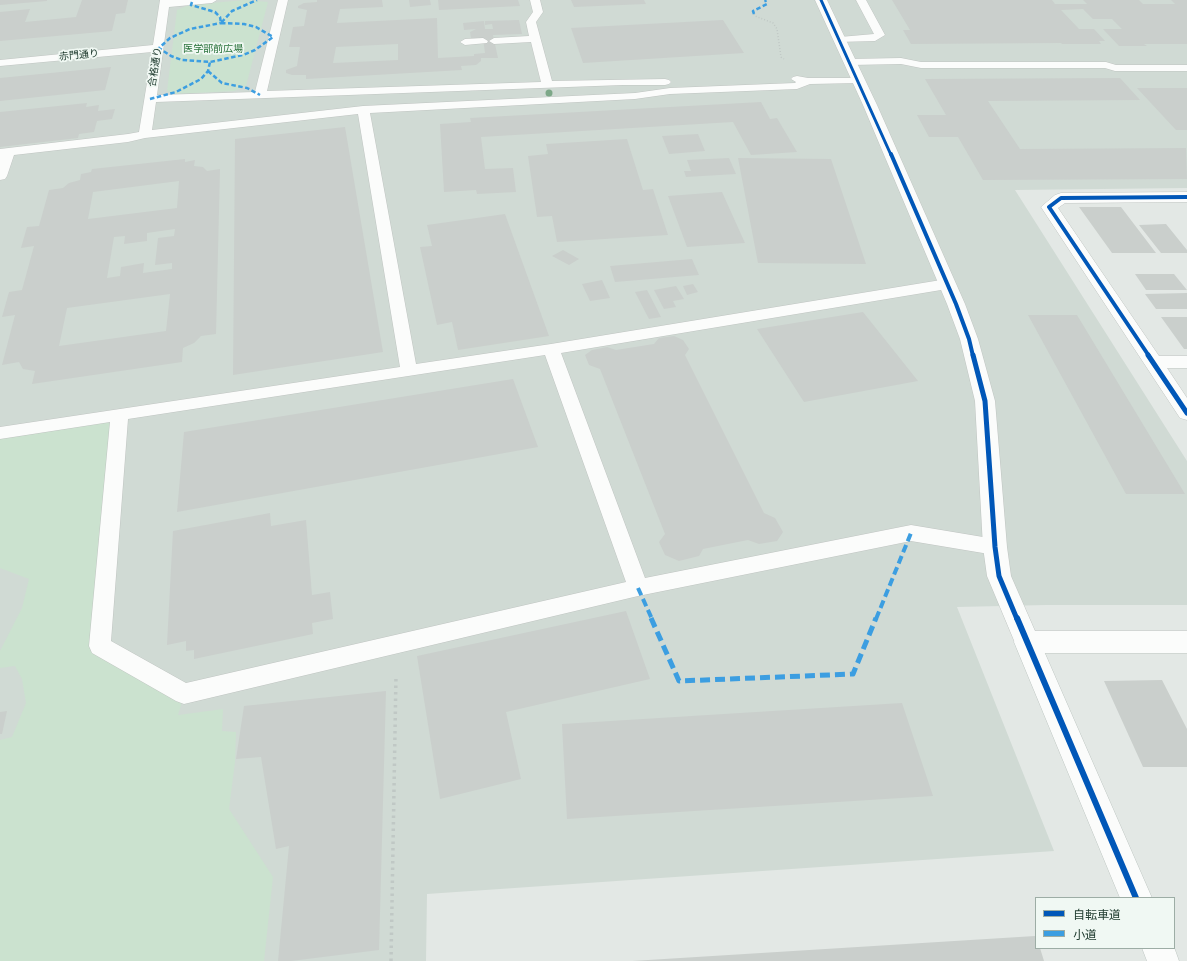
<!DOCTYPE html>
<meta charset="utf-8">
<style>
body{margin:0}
#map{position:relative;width:1187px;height:961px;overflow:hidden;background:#e3e8e5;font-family:"Asap Condensed","Noto Sans JP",sans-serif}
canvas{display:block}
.legend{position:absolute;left:1035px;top:897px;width:140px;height:52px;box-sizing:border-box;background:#f0f8f3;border:1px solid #9dada5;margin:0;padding:5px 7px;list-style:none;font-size:12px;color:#203c30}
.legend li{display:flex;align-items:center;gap:8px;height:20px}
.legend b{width:20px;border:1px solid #9dada5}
</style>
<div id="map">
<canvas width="1187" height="961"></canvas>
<ul class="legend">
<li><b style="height:5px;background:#0057b8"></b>自転車道</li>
<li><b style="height:5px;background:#3c9ee1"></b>小道</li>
</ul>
</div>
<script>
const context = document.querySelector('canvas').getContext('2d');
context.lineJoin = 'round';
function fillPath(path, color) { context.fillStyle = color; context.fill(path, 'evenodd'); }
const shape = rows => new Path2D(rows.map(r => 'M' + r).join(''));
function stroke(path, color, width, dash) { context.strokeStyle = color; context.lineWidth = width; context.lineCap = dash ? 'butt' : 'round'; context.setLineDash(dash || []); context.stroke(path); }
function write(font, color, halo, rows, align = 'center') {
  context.font = font + ' "Asap Condensed","Noto Sans JP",sans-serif'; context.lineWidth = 3.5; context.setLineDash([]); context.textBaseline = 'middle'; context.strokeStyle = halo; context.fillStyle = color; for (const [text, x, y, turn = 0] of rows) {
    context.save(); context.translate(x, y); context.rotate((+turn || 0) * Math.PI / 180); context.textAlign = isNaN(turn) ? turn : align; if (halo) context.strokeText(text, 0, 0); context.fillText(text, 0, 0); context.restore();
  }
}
fillPath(shape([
 [0,0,1187,0,1187,188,1015,190,1187,461,1187,605,1046,605,957,607,1054,851,427,894,426,961,0,961]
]), '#d0dad4');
fillPath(shape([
 [245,0,268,2,246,86,234,91,174,94,167,91,177,10,189,5],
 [114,419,92,652,182,702,178,715,223,709,222,731,236,732,235,762,229,809,273,877,264,961,0,961,0,740,12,737,26,703,22,679,15,666,0,668,0,651,22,608,29,579,0,568,0,438]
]), '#cbe2cf');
fillPath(shape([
 [0,0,47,0,47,1,0,5],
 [82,0,128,0,125,13,116,14,112,31,0,41,0,12,30,9,25,22,76,17],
 [317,0,382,0,383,7,340,9,337,23,437,18,438,58,474,56,474,54,485,53,483,38,471,38,470,32,476,29,464,30,463,23,484,21,485,29,493,29,492,24,485,25,485,21,519,20,522,34,493,35,498,58,481,58,481,61,476,65,461,66,462,70,306,79,306,75,292,75,286,73,286,70,297,66,300,47,289,47,293,27,304,26,307,10,298,8,298,6,304,3,317,2],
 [398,44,398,60,333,63,336,47],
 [409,0,430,0,431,5,410,7],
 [438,0,518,0,520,6,439,10],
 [571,0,644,0,646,4,574,7],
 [892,0,1052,0,1055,4,1087,4,1083,0,1139,0,1143,4,1175,4,1171,0,1187,0,1187,44,1144,44,1147,46,1119,46,1103,29,1122,29,1112,19,1093,19,1083,9,1061,10,1079,29,1094,29,1105,41,1099,41,1101,44,1062,44,1061,43,911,44,903,30,910,30],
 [723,20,744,53,583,63,571,28],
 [111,67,105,90,0,101,0,78],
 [1120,78,1140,100,988,101,1020,149,1186,148,1187,179,983,180,958,137,929,137,917,115,946,115,925,79],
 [1137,88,1187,88,1187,130,1176,130],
 [761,102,770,119,777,118,797,152,751,155,733,122,481,137,485,169,513,168,516,192,477,194,476,190,444,192,440,124,471,122,470,118],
 [87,103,86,107,99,105,98,111,115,109,112,119,97,121,94,132,79,134,78,138,0,147,0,112],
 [345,127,383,352,233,375,235,139],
 [698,134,705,151,669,154,662,136],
 [627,139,643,190,653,189,668,235,557,242,552,216,537,217,528,156,548,154,546,144],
 [729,158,736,174,686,177,684,171,691,171,687,160],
 [738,158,831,159,866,264,758,263],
 [185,159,185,162,195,160,194,166,203,167,207,171,220,169,216,334,201,336,194,343,183,348,182,362,32,384,35,371,23,369,19,362,2,365,15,315,2,317,9,292,22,290,34,246,21,248,27,227,39,226,49,190,63,188,69,183,80,180,81,174,91,172,92,169],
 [179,181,177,208,88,219,93,192],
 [175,229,174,236,158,238,155,265,172,263,172,269,143,273,144,263,121,267,120,276,107,278,114,237,125,236,124,244,147,241,147,233],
 [170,294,166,331,59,346,67,308],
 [722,192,745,243,687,247,668,196],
 [1079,207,1121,207,1156,253,1112,253],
 [505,214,549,336,458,350,452,322,437,325,420,247,432,246,427,225],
 [1166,224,1187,250,1187,253,1161,253,1139,225],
 [563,250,579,259,569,265,552,256],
 [692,259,699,275,615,282,610,266],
 [1135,274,1174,274,1187,290,1146,290],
 [602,280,610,298,590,301,582,284],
 [693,284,698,292,687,295,683,286],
 [676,286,684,299,673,301,676,307,664,309,654,290],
 [647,290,661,317,649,319,635,292],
 [1187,293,1187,309,1156,309,1145,294],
 [863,312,918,381,804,402,757,329],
 [1028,315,1077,315,1185,494,1126,494],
 [1161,317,1187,317,1187,349,1184,349],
 [674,336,683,340,689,349,685,355,764,513,775,518,783,532,777,541,759,544,748,540,703,549,699,556,679,561,665,555,659,542,665,534,600,369,589,365,585,355,592,350,607,347,616,350,654,344,659,338],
 [513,379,538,447,177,512,184,432],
 [270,513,271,526,306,520,312,595,330,592,333,619,312,623,313,634,194,659,194,650,186,651,186,641,167,645,173,531],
 [626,611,650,679,506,712,521,779,440,799,417,656],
 [1162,680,1187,729,1187,767,1143,767,1104,681],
 [386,691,379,950,291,961,278,961,289,846,276,849,261,757,236,759,244,706],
 [902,703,933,796,567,819,562,724],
 [7,711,2,734,0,734,0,712],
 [1035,936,1036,948,1040,948,1044,961,632,961]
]), '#cacfcc');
const lane = shape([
 [160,0,217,0,212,3,169,7,157,95,255,92,278,0,288,0,267,91,541,82,531,42,494,44,489,41,494,38,529,36,526,22,533,12,530,0,540,0,543,12,536,22,552,81,665,79,669,80,671,82,669,84,665,85,623,85,156,102,152,130,363,106,635,93,670,88,795,83,796,82,791,79,793,77,797,76,808,78,862,78,864,80,862,82,858,83,810,84,797,89,670,94,635,99,370,113,416,364,551,344,947,279,952,281,955,284,952,287,947,289,561,353,645,578,911,525,995,539,1002,541,1005,547,1002,553,995,555,911,541,638,596,184,704,176,701,92,653,89,646,110,422,0,439,0,427,400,367,358,114,145,138,128,142,14,155,7,176,5,179,0,180,0,149,128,134,139,132,152,52,0,66,0,60,153,45,160,0],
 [545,355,626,582,186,683,111,641,128,419,545,355],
 [856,0,866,0,885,35,875,41,836,42,835,40,836,38,840,37,874,34,856,0],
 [483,38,488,41,487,43,465,45,460,42,465,39,483,38],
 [901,58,921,62,1106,62,1116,65,1187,65,1187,71,1115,71,1105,68,921,68,901,64,850,65,845,62,850,59,901,58]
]);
const street = shape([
 [815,0,827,0,877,105,965,304,978,339,995,401,1007,547,1011,576,1035,631,1187,631,1187,653,1027,653,1018,650,987,576,983,547,975,401,960,339,947,304,863,105,815,0],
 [1187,192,1187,202,1065,203,1058,208,1159,356,1187,356,1187,368,1167,368,1187,398,1187,420,1180,418,1041,207,1055,195,1061,193,1187,192]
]);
const secondary = shape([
 [1027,631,1036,634,1040,642,1152,898,1120,898,1014,642,1018,634,1027,631],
 [1174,947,1179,961,1147,961,1142,948,1174,947]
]);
stroke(lane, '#c0c5c2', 1);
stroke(street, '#c0c5c2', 1);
stroke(secondary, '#bec6c2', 1);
stroke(shape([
 [754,14,755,16,773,23,777,29,781,57,784,59]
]), '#c0c8c5', 1.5, [1, 2]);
stroke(shape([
 [391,961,396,675]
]), '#c0c8c5', 3.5, [2.5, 4]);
fillPath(lane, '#fbfcfb');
fillPath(street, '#fbfcfb');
fillPath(secondary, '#fbfcfb');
stroke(shape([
 [192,2,191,5,215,12,220,17,221,23,232,11,257,0],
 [754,14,753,11,767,4,765,0],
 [221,23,244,24,256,27,273,37,255,50,243,55,210,62,182,60,171,56,159,48,170,38,190,29,221,23],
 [208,71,222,83,247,88,260,95],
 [150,99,176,92,201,79,208,71,210,62]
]), '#3c9ee1', 2.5, [4.5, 2.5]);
stroke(shape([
 [638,588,652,619],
 [876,619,911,533]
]), '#3c9ee1', 4, [8, 4]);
stroke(shape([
 [651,618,679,681,853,674,876,618]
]), '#3c9ee1', 5, [10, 5]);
stroke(shape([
 [821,0,891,155]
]), '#0057b8', 3);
stroke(shape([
 [891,154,956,304,969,339,973,356],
 [1149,356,1049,207,1061,198,1187,197]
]), '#0057b8', 4);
stroke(shape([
 [973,355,985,401,995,547,999,576,1017,619],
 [1148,355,1187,413]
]), '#0057b8', 5);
stroke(shape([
 [1017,618,1136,898]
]), '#0057b8', 6);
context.fillStyle = '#7da888';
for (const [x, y] of [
 [549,93]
]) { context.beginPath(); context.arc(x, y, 3.5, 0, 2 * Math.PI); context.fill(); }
write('10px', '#2a733c', '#f0f8f3', [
 ["医学部前広場",213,49]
]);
write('10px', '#203c30', '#f0f8f3', [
 ["赤門通り",79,55,-5],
 ["合格通り",155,67,-81]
]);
</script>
